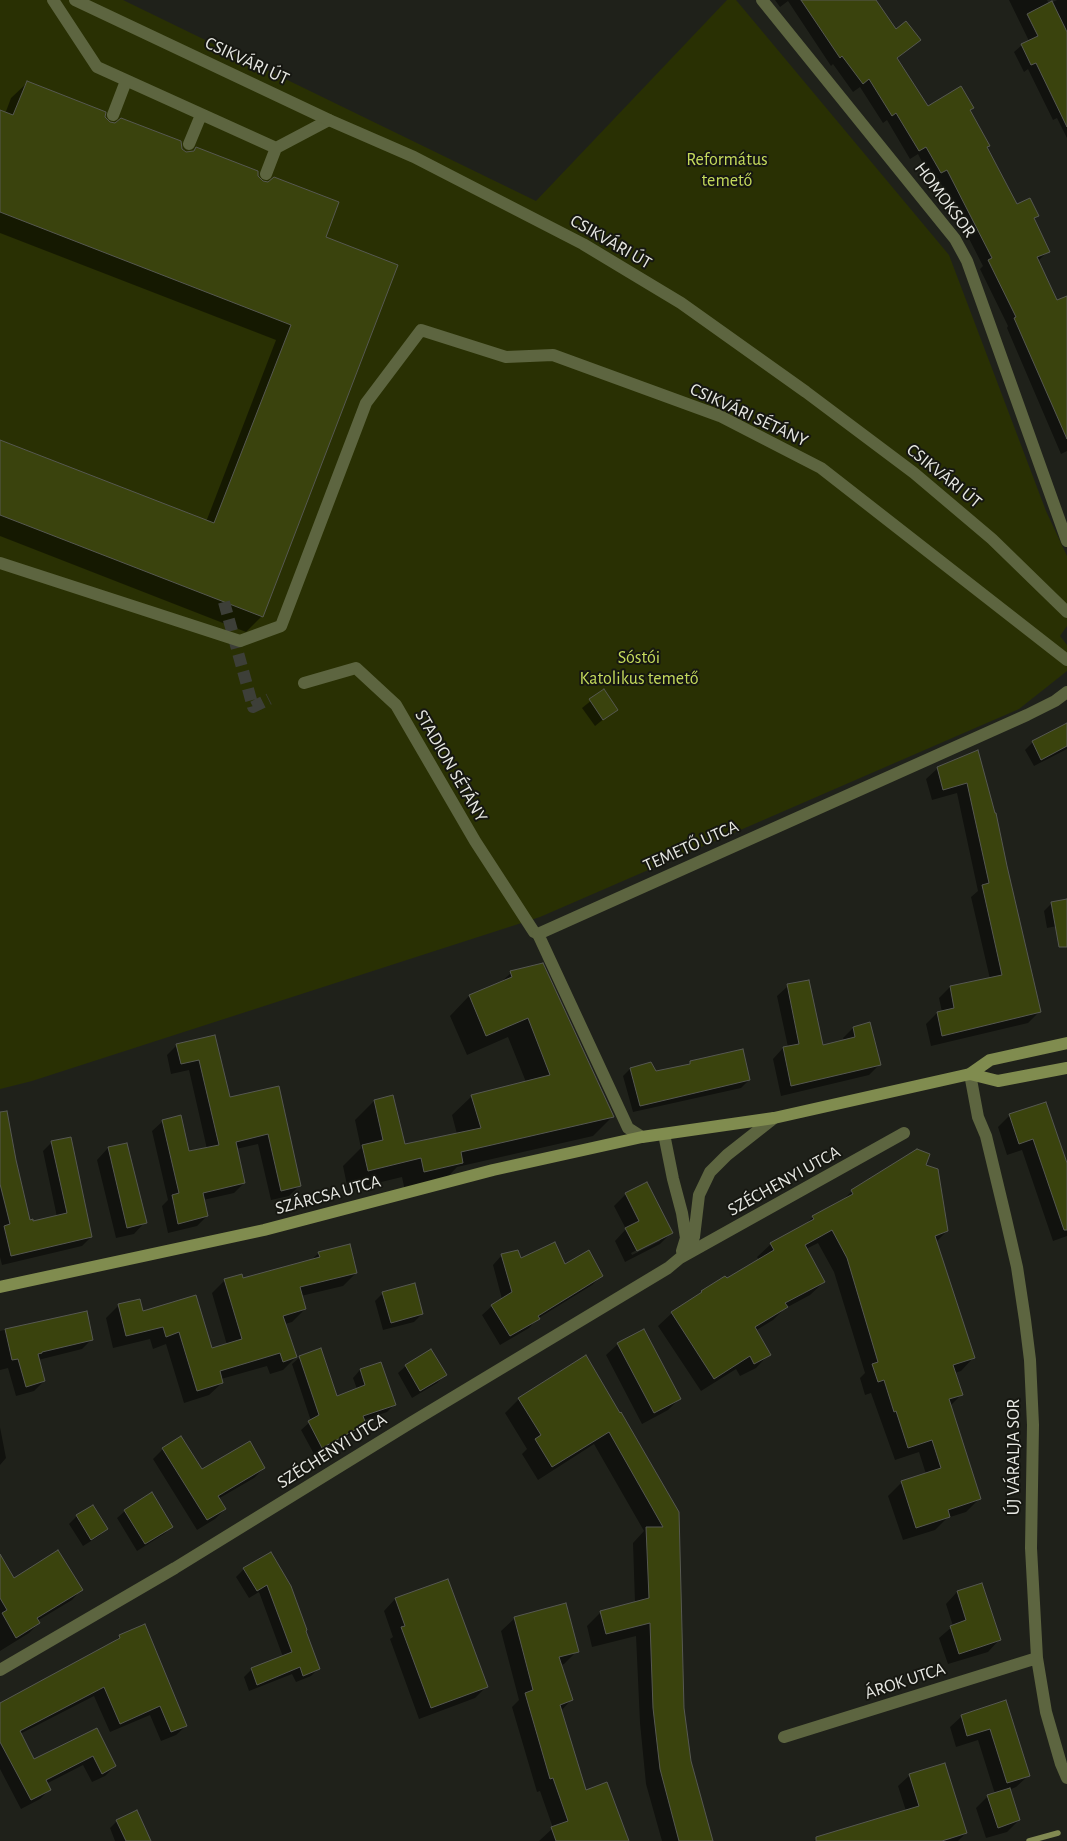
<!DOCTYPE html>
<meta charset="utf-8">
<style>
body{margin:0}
canvas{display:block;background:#1f211a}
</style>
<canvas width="1067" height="1841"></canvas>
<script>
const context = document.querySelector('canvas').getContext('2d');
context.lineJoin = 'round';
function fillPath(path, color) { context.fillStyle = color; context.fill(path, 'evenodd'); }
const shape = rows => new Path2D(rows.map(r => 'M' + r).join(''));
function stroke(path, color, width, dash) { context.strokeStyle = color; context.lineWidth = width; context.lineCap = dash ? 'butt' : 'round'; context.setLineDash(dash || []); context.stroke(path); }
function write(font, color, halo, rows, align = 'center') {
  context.font = font + ' "Alegreya Sans",sans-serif'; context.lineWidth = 4; context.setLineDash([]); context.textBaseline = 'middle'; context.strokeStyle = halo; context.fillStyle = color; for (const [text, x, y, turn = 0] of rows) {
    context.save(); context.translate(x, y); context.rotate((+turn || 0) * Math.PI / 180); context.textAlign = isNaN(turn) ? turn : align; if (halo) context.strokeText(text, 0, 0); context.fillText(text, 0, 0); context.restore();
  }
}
fillPath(shape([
 [0,0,123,0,536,201,727,0,736,0,949,255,1046,511,1067,556,1067,626,1060,636,1067,645,1067,671,1019,709,540,917,32,1081,0,1089]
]), '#293003');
fillPath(shape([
 [775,0,875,0,896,30,919,40,896,60,927,108,972,108,969,111,986,148,1016,206,1037,216,1034,219,1048,251,1038,261,1056,302,1067,297,1067,451,1061,454,1007,328,1008,326,980,269,983,266,938,178,932,181,918,154,910,159,887,120,883,123,860,87,853,92,833,64,831,66,788,1,780,7],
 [1009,0,1047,0,1049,4,1057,0,1067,0,1067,138,1057,118,1053,120,1028,69,1024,72,1014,52,1022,45,1029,41],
 [27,83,104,117,109,124,181,149,186,153,257,176,324,237,262,616,246,632,0,536,0,442,206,522,276,340,0,233,0,111,5,114,11,98],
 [603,691,616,709,595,726,582,708],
 [1067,724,1067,749,1034,766,1025,750,1033,742],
 [977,752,994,815,1039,1012,1028,1023,931,1046,926,1024,937,1013,942,1012,939,998,950,987,990,979,971,897,978,891,957,793,932,800,926,779,938,768],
 [1067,900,1067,924,1047,928,1044,911,1052,903],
 [511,973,612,1117,593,1136,457,1167,442,1183,405,1191,402,1177,348,1190,343,1166,361,1148,355,1120,374,1101,404,1146,457,1134,452,1115,472,1096,526,1082,508,1037,467,1055,450,1016,469,996,500,983],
 [788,986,822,1046,844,1041,843,1038,853,1028,880,1064,869,1075,781,1096,773,1059,783,1048,788,1047,777,996],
 [214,1036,229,1098,278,1088,299,1186,289,1196,271,1200,258,1144,236,1149,244,1183,234,1193,203,1200,207,1216,197,1226,168,1233,162,1206,168,1200,152,1131,163,1121,189,1153,207,1149,189,1070,171,1074,167,1055,177,1045],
 [690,1062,749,1080,741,1088,633,1112,623,1076,630,1069,655,1073,686,1067],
 [0,1113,15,1160,29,1221,32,1223,57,1217,43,1151,52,1142,91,1237,82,1246,2,1265,0,1257],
 [1010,1115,1067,1167,1067,1236,1053,1241,1022,1150,1007,1155,998,1127],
 [126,1144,145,1222,134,1234,116,1238,97,1160,108,1148],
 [924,1165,947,1231,936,1242,974,1357,961,1371,955,1373,962,1394,950,1406,980,1498,966,1512,947,1518,935,1530,903,1540,888,1496,902,1482,926,1474,919,1452,895,1460,871,1393,865,1395,860,1378,865,1373,834,1272,818,1243,806,1249,824,1282,810,1295,784,1309,773,1320,755,1331,769,1354,756,1368,740,1376,736,1369,701,1391,658,1326,672,1313,702,1292,726,1280,759,1260,757,1257,771,1244,804,1226,813,1217,840,1203,852,1191],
 [626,1194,672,1232,660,1244,625,1262,615,1241,626,1229,614,1206],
 [660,1238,660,1241,632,1255,631,1253],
 [319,1253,356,1273,343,1286,301,1296,305,1309,292,1322,285,1324,296,1357,283,1370,270,1374,267,1366,221,1379,222,1383,209,1395,184,1403,166,1344,153,1349,150,1339,113,1348,106,1318,119,1305,142,1313,195,1297,211,1349,227,1345,212,1293,225,1280,242,1279,311,1260],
 [502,1255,520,1260,601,1276,592,1285,537,1319,529,1328,500,1345,482,1315,492,1306,502,1299,493,1265],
 [383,1293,422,1314,414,1322,383,1330,375,1301],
 [86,1312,92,1339,82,1349,38,1360,44,1381,34,1391,16,1396,8,1368,0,1370,0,1331],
 [618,1344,679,1399,668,1410,642,1424,606,1355],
 [300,1357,336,1397,357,1389,353,1378,360,1370,380,1363,394,1405,387,1412,364,1420,365,1423,357,1431,314,1454,301,1430,311,1421,292,1364],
 [585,1357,678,1512,683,1708,690,1761,711,1841,662,1841,646,1784,640,1723,636,1636,592,1647,587,1626,601,1612,635,1603,633,1543,644,1531,594,1444,538,1480,522,1454,527,1449,505,1413,519,1399],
 [406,1366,445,1375,437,1383,412,1398,398,1373],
 [0,1427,6,1458,0,1465],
 [163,1449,201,1471,264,1468,254,1478,218,1499,225,1509,215,1519,197,1530,153,1459],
 [93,1506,107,1529,99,1536,83,1546,69,1524,77,1516],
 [125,1511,171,1527,164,1534,137,1551,117,1518],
 [271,1553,319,1668,311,1676,296,1682,292,1674,249,1691,244,1677,251,1670,283,1657,259,1592,249,1598,236,1577,244,1569],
 [0,1557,13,1579,81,1590,72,1600,37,1621,39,1623,29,1633,0,1651],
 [447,1580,486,1687,475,1698,419,1719,390,1639,393,1637,384,1611,395,1599],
 [981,1584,999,1640,988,1652,948,1664,939,1638,953,1626,946,1604,957,1592],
 [515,1618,577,1651,564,1664,561,1665,571,1700,561,1711,585,1791,628,1841,539,1841,553,1828,540,1791,537,1792,512,1707,519,1700,501,1631],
 [120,1636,186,1726,176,1735,161,1741,150,1715,110,1732,94,1696,20,1734,34,1760,97,1730,115,1766,105,1776,92,1782,83,1765,46,1784,49,1790,40,1799,21,1809,0,1769,0,1705,110,1645],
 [1005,1702,1028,1776,1016,1787,1009,1790,1019,1820,1007,1832,986,1838,976,1808,988,1796,995,1794,978,1740,956,1747,950,1727,962,1716],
 [910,1775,966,1833,958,1841,814,1841,817,1838,906,1811,898,1786],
 [117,1821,150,1841,115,1841,110,1828]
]), '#0007');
stroke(shape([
 [1029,1841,1058,1833]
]), '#828a52', 5.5);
const building = shape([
 [801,0,876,0,896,29,906,21,921,40,897,58,928,106,961,86,974,108,970,110,990,146,987,147,1017,204,1030,198,1039,216,1034,218,1050,252,1037,257,1057,300,1067,296,1067,439,1014,318,1016,317,988,260,992,258,947,170,941,173,926,147,919,151,896,113,892,116,869,79,863,84,842,56,840,58,801,0],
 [1052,1,1067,32,1067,127,1036,63,1031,65,1021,44,1038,36,1027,14,1052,1],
 [27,81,106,112,105,117,110,122,115,123,121,118,181,141,182,149,186,152,194,151,196,147,258,171,258,176,263,181,268,182,274,177,339,202,326,237,398,265,263,617,0,515,0,440,214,523,291,325,0,212,0,110,13,115,27,81],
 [604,689,618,710,603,720,589,699,604,689],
 [1067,723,1067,746,1041,760,1032,741,1067,723],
 [978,750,995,813,996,813,1007,866,1041,1012,942,1036,937,1012,954,1008,950,986,1002,975,982,885,989,883,967,783,943,790,937,767,978,750],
 [1067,899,1067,947,1059,947,1051,902,1067,899],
 [543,963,614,1117,461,1152,463,1163,424,1172,421,1158,368,1171,362,1145,383,1140,374,1100,393,1095,405,1144,481,1128,471,1095,550,1075,528,1018,486,1036,469,995,512,977,510,971,543,963],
 [809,980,823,1045,855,1037,853,1027,870,1022,881,1065,791,1086,783,1047,799,1044,787,984,809,980],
 [215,1035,230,1097,279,1086,301,1186,281,1191,268,1134,236,1142,245,1183,203,1193,208,1216,178,1224,172,1195,179,1193,162,1120,181,1115,189,1151,219,1145,199,1060,181,1064,176,1044,215,1035],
 [743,1049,750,1080,640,1106,630,1068,651,1062,656,1071,690,1064,690,1061,743,1049],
 [1046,1102,1067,1163,1067,1230,1064,1230,1033,1139,1019,1144,1009,1114,1046,1102],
 [7,1111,16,1160,30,1220,33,1219,33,1221,67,1213,51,1141,71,1137,92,1237,11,1256,4,1226,10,1224,0,1184,0,1112,7,1111],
 [127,1143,147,1223,127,1228,108,1147,127,1143],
 [917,1149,930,1154,926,1165,938,1169,948,1231,935,1236,975,1358,953,1365,963,1395,949,1399,981,1499,948,1510,950,1517,916,1528,901,1481,941,1468,932,1440,908,1448,896,1411,894,1412,884,1380,878,1382,872,1364,878,1362,847,1258,832,1230,805,1245,825,1282,785,1303,788,1307,755,1327,771,1355,754,1364,750,1356,714,1379,671,1312,702,1292,701,1291,725,1276,727,1278,774,1250,770,1243,814,1219,812,1216,853,1194,851,1190,917,1149],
 [647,1182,673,1233,637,1251,625,1228,639,1221,625,1193,647,1182],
 [555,1242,565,1264,589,1250,603,1276,538,1316,540,1319,510,1336,491,1305,512,1292,501,1254,518,1250,521,1258,555,1242],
 [350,1244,357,1273,300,1287,306,1309,283,1316,297,1357,283,1362,280,1353,220,1371,223,1383,197,1391,179,1332,166,1337,163,1327,126,1336,118,1304,140,1299,143,1311,196,1295,212,1348,242,1339,224,1279,242,1274,243,1278,320,1257,318,1252,350,1244],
 [415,1283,423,1314,391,1323,382,1292,415,1283],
 [87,1311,93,1340,42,1352,42,1353,38,1354,45,1381,26,1387,18,1359,12,1360,5,1329,87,1311],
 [644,1329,681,1399,654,1413,617,1343,644,1329],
 [321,1348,337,1396,365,1385,360,1369,381,1362,396,1405,363,1416,366,1424,322,1448,308,1421,319,1415,299,1356,321,1348],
 [431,1349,447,1375,420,1391,405,1365,431,1349],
 [586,1355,620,1413,621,1412,679,1512,684,1708,691,1761,713,1841,679,1841,660,1769,653,1708,650,1623,606,1634,600,1611,649,1598,646,1527,663,1527,609,1432,552,1467,535,1439,541,1435,518,1398,586,1355],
 [181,1436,202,1469,250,1441,265,1468,218,1496,226,1509,207,1520,162,1448,181,1436],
 [152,1492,173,1527,145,1544,124,1510,152,1492],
 [93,1505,108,1529,91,1540,76,1515,93,1505],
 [58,1550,83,1590,37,1618,40,1623,16,1638,2,1613,7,1610,0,1598,0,1554,14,1578,58,1550],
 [271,1552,291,1586,307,1630,306,1631,320,1669,303,1676,300,1667,257,1685,251,1668,292,1652,267,1585,257,1591,243,1568,271,1552],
 [448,1579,488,1687,431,1708,401,1627,405,1626,395,1598,448,1579],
 [982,1583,1001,1640,959,1654,950,1626,966,1620,957,1591,982,1583],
 [566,1603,579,1652,559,1657,573,1700,560,1705,586,1790,607,1782,629,1841,556,1841,551,1827,568,1821,553,1778,550,1779,525,1693,533,1690,514,1617,566,1603],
 [145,1624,187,1726,171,1732,160,1706,120,1724,104,1687,20,1731,34,1759,97,1728,116,1766,102,1774,93,1756,46,1780,51,1790,31,1800,0,1742,0,1703,120,1638,119,1635,145,1624],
 [1006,1700,1030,1776,1007,1783,990,1729,967,1736,961,1715,1006,1700],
 [945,1763,967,1833,942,1841,816,1841,816,1837,919,1806,909,1774,945,1763],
 [1010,1788,1020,1820,998,1828,987,1795,1010,1788],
 [137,1810,151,1841,126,1841,116,1820,137,1810]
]);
fillPath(building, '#3a430d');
stroke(building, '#565851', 1);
stroke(shape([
 [224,602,253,707,269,699]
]), '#3d3f38', 12, [12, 6]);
stroke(shape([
 [53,0,97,67,276,148,329,120],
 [113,115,126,81],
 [189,144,201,115],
 [266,174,276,148],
 [0,563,240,641,281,626,366,403,421,330,506,357,553,355,720,416,821,468,1067,660],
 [304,683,356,668,396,705,475,841,534,932,538,934]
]), '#5d6540', 12);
stroke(shape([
 [762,0,955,239,967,261,1067,541],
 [970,1074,978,1117,986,1136,1005,1215,1017,1267,1025,1320,1030,1360,1033,1425,1031,1548,1037,1658,1046,1712,1061,1764,1067,1778],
 [664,1134,673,1179,682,1213,686,1238,682,1251],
 [642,1137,628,1128,538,934,1027,715,1055,701,1067,692],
 [682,1256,694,1237,699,1195,710,1172,727,1155,774,1118],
 [0,1670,175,1568,412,1422,668,1268,680,1258,904,1133],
 [784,1737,1037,1658]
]), '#5d6540', 12);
stroke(shape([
 [75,0,329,120,414,157,583,244,681,303,806,392,914,473,992,539,1067,612]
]), '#5d6540', 12);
stroke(shape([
 [970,1074,998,1081,1067,1068],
 [0,1287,264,1230,493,1170,642,1137,774,1118,970,1074,990,1060,1067,1043]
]), '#808c4f', 12);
write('18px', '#e7e8e3', '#161711', [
 ["CSIKVÁRI ÚT",247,61,25],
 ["HOMOKSOR",945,200,53],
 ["CSIKVÁRI ÚT",611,242,30],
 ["CSIKVÁRI SÉTÁNY",749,415,25],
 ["CSIKVÁRI ÚT",944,476,39],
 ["STADION SÉTÁNY",451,766,60],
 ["TEMETŐ UTCA",691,846,-24],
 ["SZÉCHENYI UTCA",784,1181,-29],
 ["SZÁRCSA UTCA",328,1195,-15],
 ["SZÉCHENYI UTCA",332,1451,-32],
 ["ÚJ VÁRALJA SOR",1014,1457,-90],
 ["ÁROK UTCA",905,1681,-18]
]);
write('18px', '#c5db5c', '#161711', [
 ["Református",727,160],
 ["temető",727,181],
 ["Sóstói",639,658],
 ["Katolikus temető",639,679]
]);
</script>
